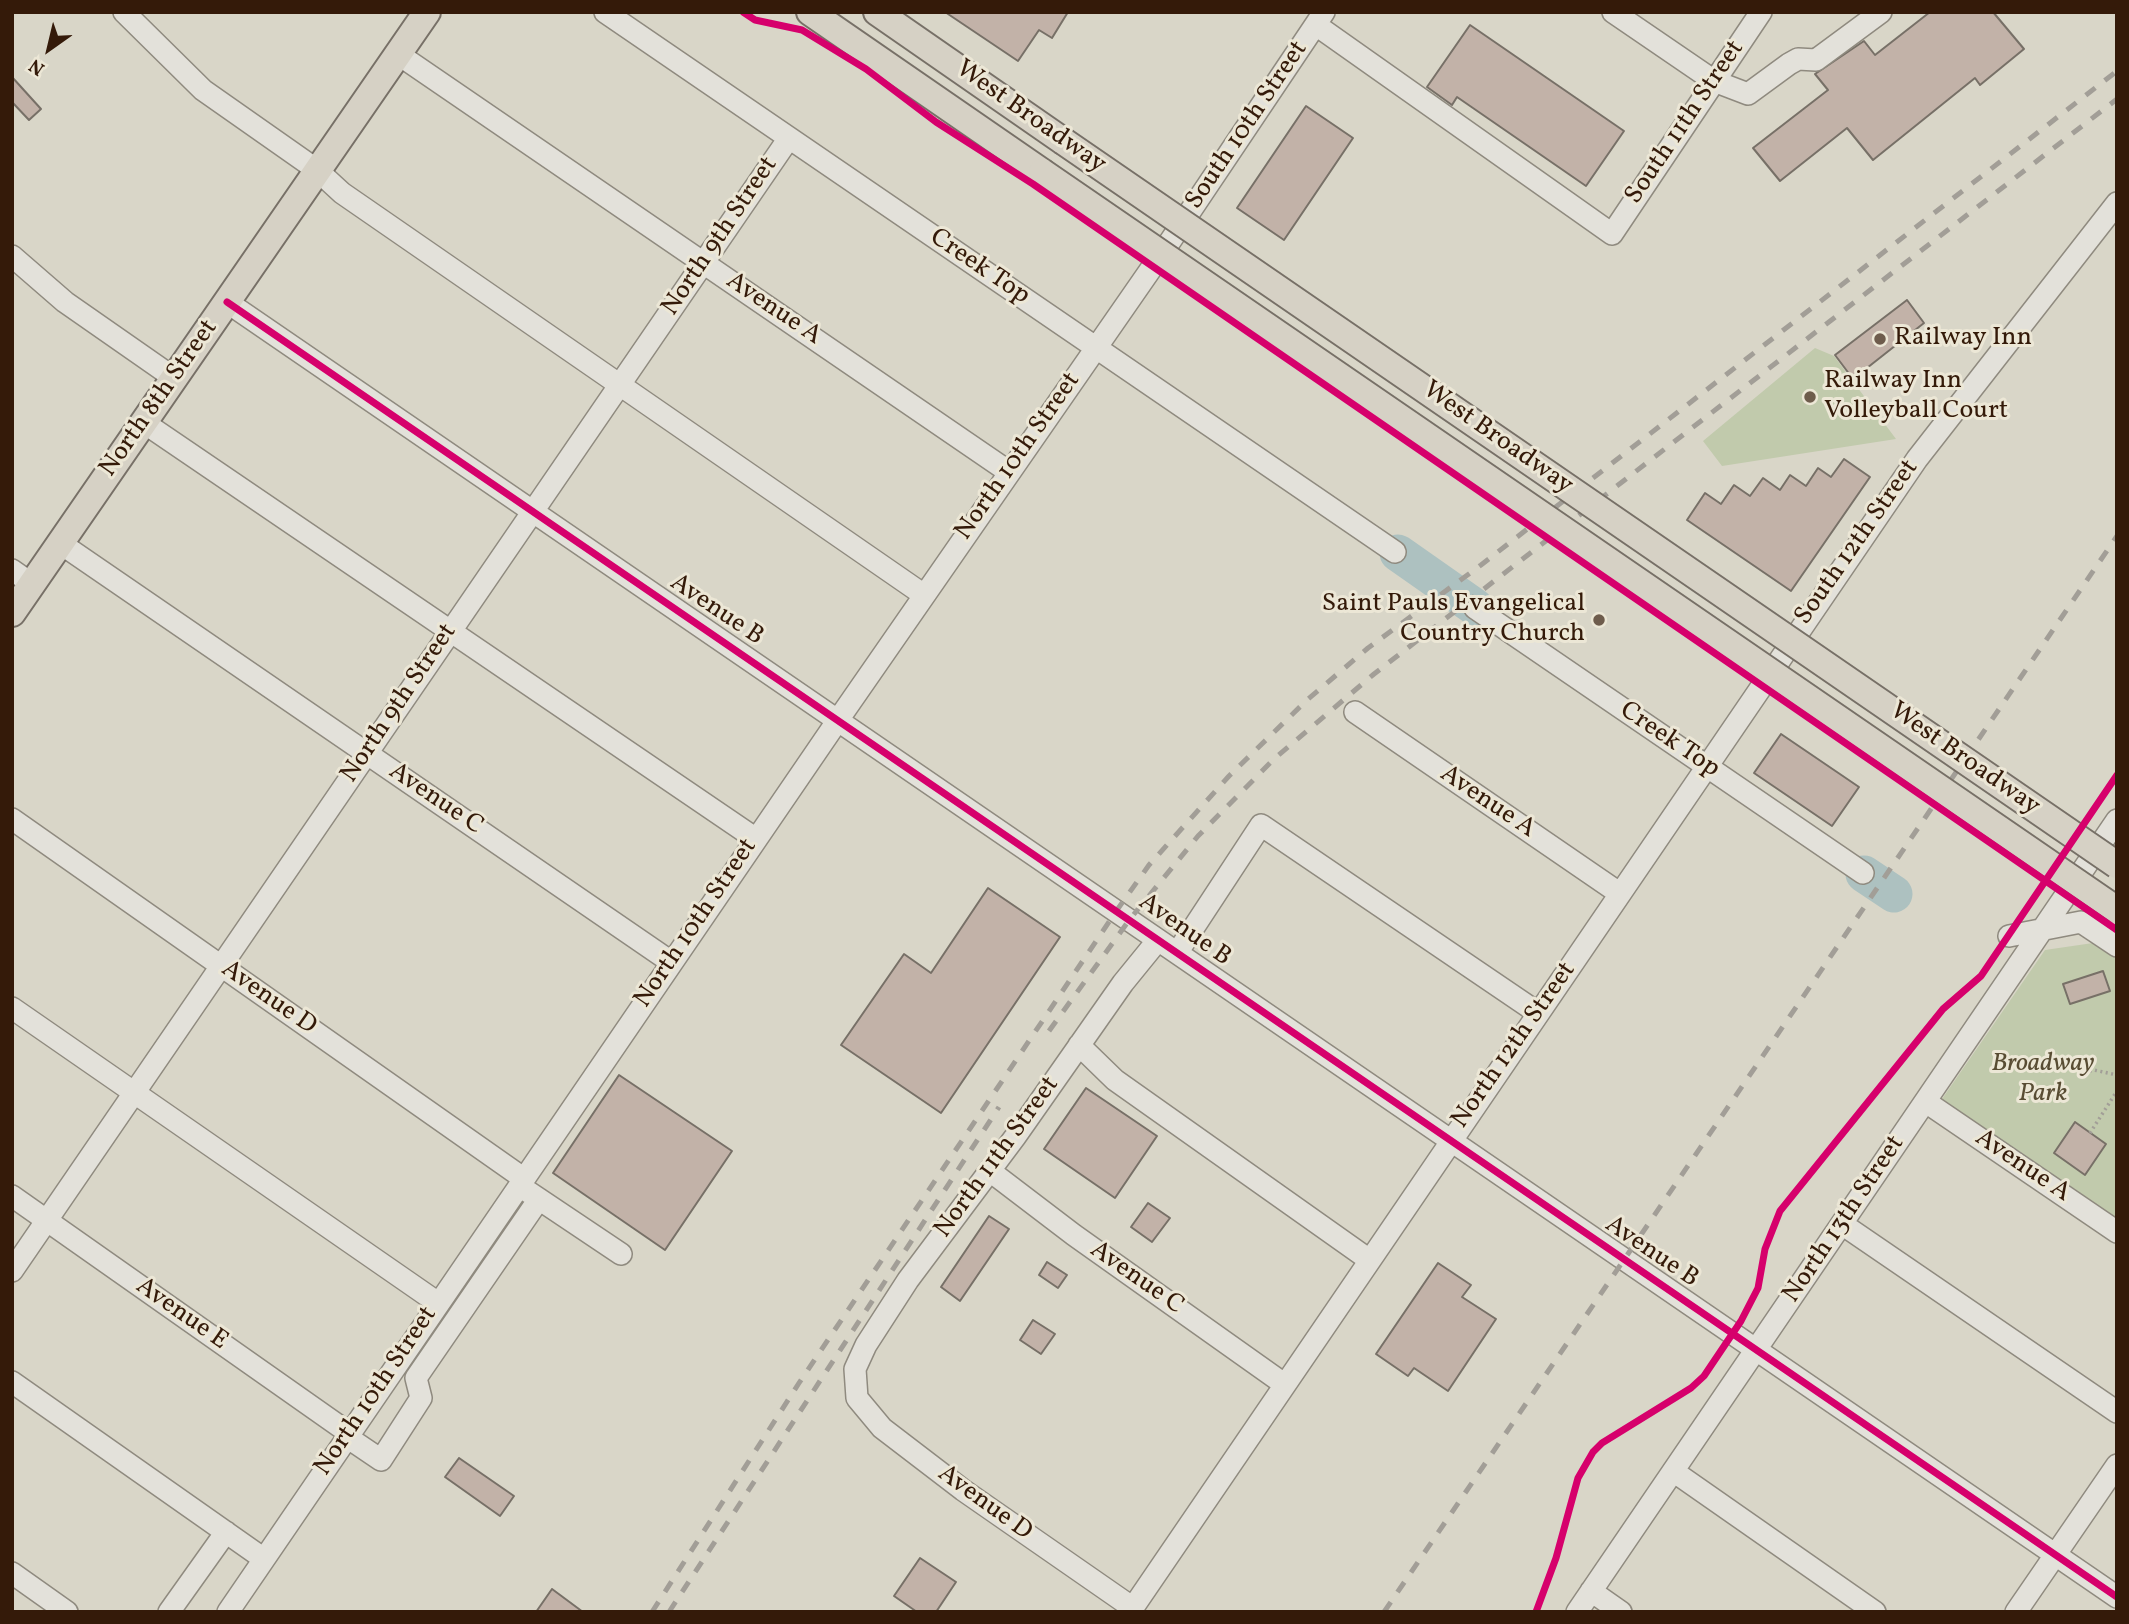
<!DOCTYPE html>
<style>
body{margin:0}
#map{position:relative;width:2129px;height:1624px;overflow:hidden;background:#d9d6c8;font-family:Vollkorn,serif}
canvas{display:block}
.frame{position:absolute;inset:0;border:14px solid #341a09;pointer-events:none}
.north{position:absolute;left:14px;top:14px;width:70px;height:70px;-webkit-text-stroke:5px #ece7d6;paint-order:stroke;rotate:214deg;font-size:19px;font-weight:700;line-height:28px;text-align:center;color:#341a09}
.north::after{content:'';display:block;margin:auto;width:24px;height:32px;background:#341a09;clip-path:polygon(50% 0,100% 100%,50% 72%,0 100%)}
</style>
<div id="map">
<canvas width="2129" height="1624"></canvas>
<div class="frame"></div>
<div class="north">N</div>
</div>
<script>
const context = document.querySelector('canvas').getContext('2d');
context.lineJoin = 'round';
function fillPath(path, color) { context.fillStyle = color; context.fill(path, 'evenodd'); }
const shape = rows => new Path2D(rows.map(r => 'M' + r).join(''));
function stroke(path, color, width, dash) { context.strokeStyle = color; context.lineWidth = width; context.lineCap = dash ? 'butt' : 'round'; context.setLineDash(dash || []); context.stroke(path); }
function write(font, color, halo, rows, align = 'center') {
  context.font = font + ' Vollkorn,serif'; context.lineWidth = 6; context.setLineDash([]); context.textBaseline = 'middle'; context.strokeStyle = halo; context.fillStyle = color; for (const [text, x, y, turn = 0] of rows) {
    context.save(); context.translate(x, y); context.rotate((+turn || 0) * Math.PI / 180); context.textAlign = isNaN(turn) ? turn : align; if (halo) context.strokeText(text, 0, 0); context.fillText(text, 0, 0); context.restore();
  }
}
fillPath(shape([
 [1815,348,1834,356,1896,439,1722,466,1703,441],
 [2093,943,2117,959,2117,1218,1942,1099,2045,950]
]), '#c1caac');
stroke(shape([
 [1398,553,1475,607],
 [1864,874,1894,894]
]), '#adc1c0', 37);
const building = shape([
 [945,12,1068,12,1052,38,1039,30,1018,61,945,12],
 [1930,12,1993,12,2024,49,1980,85,1975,78,1873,160,1847,128,1780,181,1753,148,1828,90,1815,74,1864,41,1875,55,1930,12],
 [1470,25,1624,131,1586,186,1457,97,1452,105,1427,87,1470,25],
 [12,77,41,109,29,120,12,102,12,77],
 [1306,106,1353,138,1284,240,1237,208,1306,106],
 [1907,300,1924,323,1853,379,1835,355,1907,300],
 [1844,459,1870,477,1791,591,1687,520,1705,493,1721,504,1734,485,1750,496,1763,478,1780,490,1790,475,1806,486,1818,468,1831,477,1844,459],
 [1781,734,1859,787,1832,826,1754,773,1781,734],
 [988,888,1060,937,941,1113,841,1045,904,954,931,973,988,888],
 [2103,971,2110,991,2070,1004,2063,984,2103,971],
 [619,1075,732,1151,665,1250,553,1173,619,1075],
 [1086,1088,1157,1136,1115,1198,1044,1149,1086,1088],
 [2075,1122,2106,1144,2085,1175,2054,1153,2075,1122],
 [1148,1203,1170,1218,1152,1242,1131,1227,1148,1203],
 [989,1216,1009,1229,960,1301,941,1287,989,1216],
 [1047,1262,1067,1275,1058,1288,1039,1275,1047,1262],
 [1438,1263,1471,1285,1462,1297,1496,1319,1448,1391,1414,1368,1408,1376,1376,1354,1438,1263],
 [1033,1320,1055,1334,1041,1354,1020,1340,1033,1320],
 [459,1458,514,1496,500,1516,445,1477,459,1458],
 [920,1558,956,1582,936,1612,917,1612,894,1596,920,1558],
 [552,1589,583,1612,536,1612,552,1589]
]);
fillPath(building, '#c2b2a8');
stroke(building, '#777067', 2);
const minor = shape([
 [124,12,203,90,317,170,342,193,924,595],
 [605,12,1395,552],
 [1613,12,1714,81,1748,94,1789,64,1798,59,1816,60,1881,12],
 [1316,25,1612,234,1761,12],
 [398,54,1009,472],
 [12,256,65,302,174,378],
 [227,302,2117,1597],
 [143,422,756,839],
 [60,543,671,962],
 [12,570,32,584],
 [1475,608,1863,873],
 [1355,712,1619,893],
 [12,819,523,1178],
 [2009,936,2081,922,2117,946],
 [1177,953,1261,825,1538,1013],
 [12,1008,438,1303],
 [1079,1045,1115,1080,1368,1259],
 [1926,1102,2117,1232],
 [990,1171,1074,1235,1284,1384],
 [527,1191,621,1254],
 [12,1196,349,1433],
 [1842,1224,2117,1412],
 [12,1271,789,138],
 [12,1382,264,1559],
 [347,1437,381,1460,421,1398,416,1378,539,1199],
 [1673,1471,1875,1612],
 [12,1573,67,1612],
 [1591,1591,1621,1612],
 [1133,1608,963,1490,882,1428,857,1398,855,1369,866,1345,908,1280,1015,1137,1123,983,1158,940],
 [169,1612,226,1532],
 [228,1612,838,720,1171,240,1324,12],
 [1130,1612,1917,459,2117,203],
 [1577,1612,2117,820],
 [2016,1612,2117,1465]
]);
const major = shape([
 [810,12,1042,172],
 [877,12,1063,141],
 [12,613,427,12]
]);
stroke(minor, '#8f8a7f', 24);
stroke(major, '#777067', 30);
stroke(shape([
 [2079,1074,2094,1070,2117,1075],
 [2090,1133,2117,1091]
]), '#a29e97', 3.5, [2, 3.5]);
stroke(minor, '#e3e1da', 21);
stroke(major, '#d6d1c5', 26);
stroke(shape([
 [1049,1031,1130,919,1198,836,1274,759,1374,674,2117,99],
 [652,1612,799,1383,1117,910,1149,865,1229,776,1307,700,1368,648,1481,565,2117,71],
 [669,1612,999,1107],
 [1384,1612,2117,536]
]), '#a29e97', 5, [12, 12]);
const majorBridge = shape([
 [1063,141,2117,865],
 [1042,172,2117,910]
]);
stroke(majorBridge, '#777067', 30, []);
stroke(majorBridge, '#d6d1c5', 26);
stroke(shape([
 [743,12,755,20,802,30,866,69,936,122,1033,184,2117,930],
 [227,302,2117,1597],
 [1536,1612,1556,1558,1578,1478,1593,1452,1602,1443,1691,1388,1704,1376,1741,1321,1758,1288,1765,1249,1780,1211,1943,1009,1981,976,2117,775]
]), '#d6006c', 7);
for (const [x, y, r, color] of [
 [1880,339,7,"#6e5c4c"],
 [1810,397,7,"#6e5c4c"],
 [1599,620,7,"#6e5c4c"]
]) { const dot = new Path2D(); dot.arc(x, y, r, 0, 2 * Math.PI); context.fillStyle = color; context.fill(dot); stroke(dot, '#ece7d6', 2.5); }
write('26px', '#341a09', '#ece7d6', [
 ["West Broadway",1030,118,35],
 ["South 11th Street",1686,123,-56],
 ["South 10th Street",1248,126,-56],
 ["North 9th Street",721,237,-56],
 ["Creek Top",979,268,34],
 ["Avenue A",773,310,34],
 ["North 8th Street",160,399,-55],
 ["West Broadway",1497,439,35],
 ["North 10th Street",1019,457,-55],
 ["South 12th Street",1858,543,-55],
 ["Avenue B",716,611,34],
 ["North 9th Street",400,704,-56],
 ["Creek Top",1669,741,34],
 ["West Broadway",1964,760,35],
 ["Avenue C",435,800,34],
 ["Avenue A",1487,803,34],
 ["North 10th Street",697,924,-56],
 ["Avenue B",1184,931,35],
 ["Avenue D",268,999,35],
 ["North 12th Street",1515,1046,-55],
 ["North 11th Street",998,1158,-54],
 ["Avenue A",2022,1167,34],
 ["North 13th Street",1845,1220,-56],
 ["Avenue B",1651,1253,34],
 ["Avenue C",1136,1279,35],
 ["Avenue E",181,1315,35],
 ["North 10th Street",377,1392,-56],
 ["Avenue D",984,1504,36]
]);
write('26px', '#341a09', '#ece7d6', [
 ["Railway Inn",1894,339],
 ["Railway Inn",1824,382],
 ["Volleyball Court",1824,412],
 ["Saint Pauls Evangelical",1585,605,"right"],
 ["Country Church",1585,635,"right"]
], 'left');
write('italic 26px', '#584c33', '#ece7d6', [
 ["Broadway",2043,1065],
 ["Park",2043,1095]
]);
</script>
